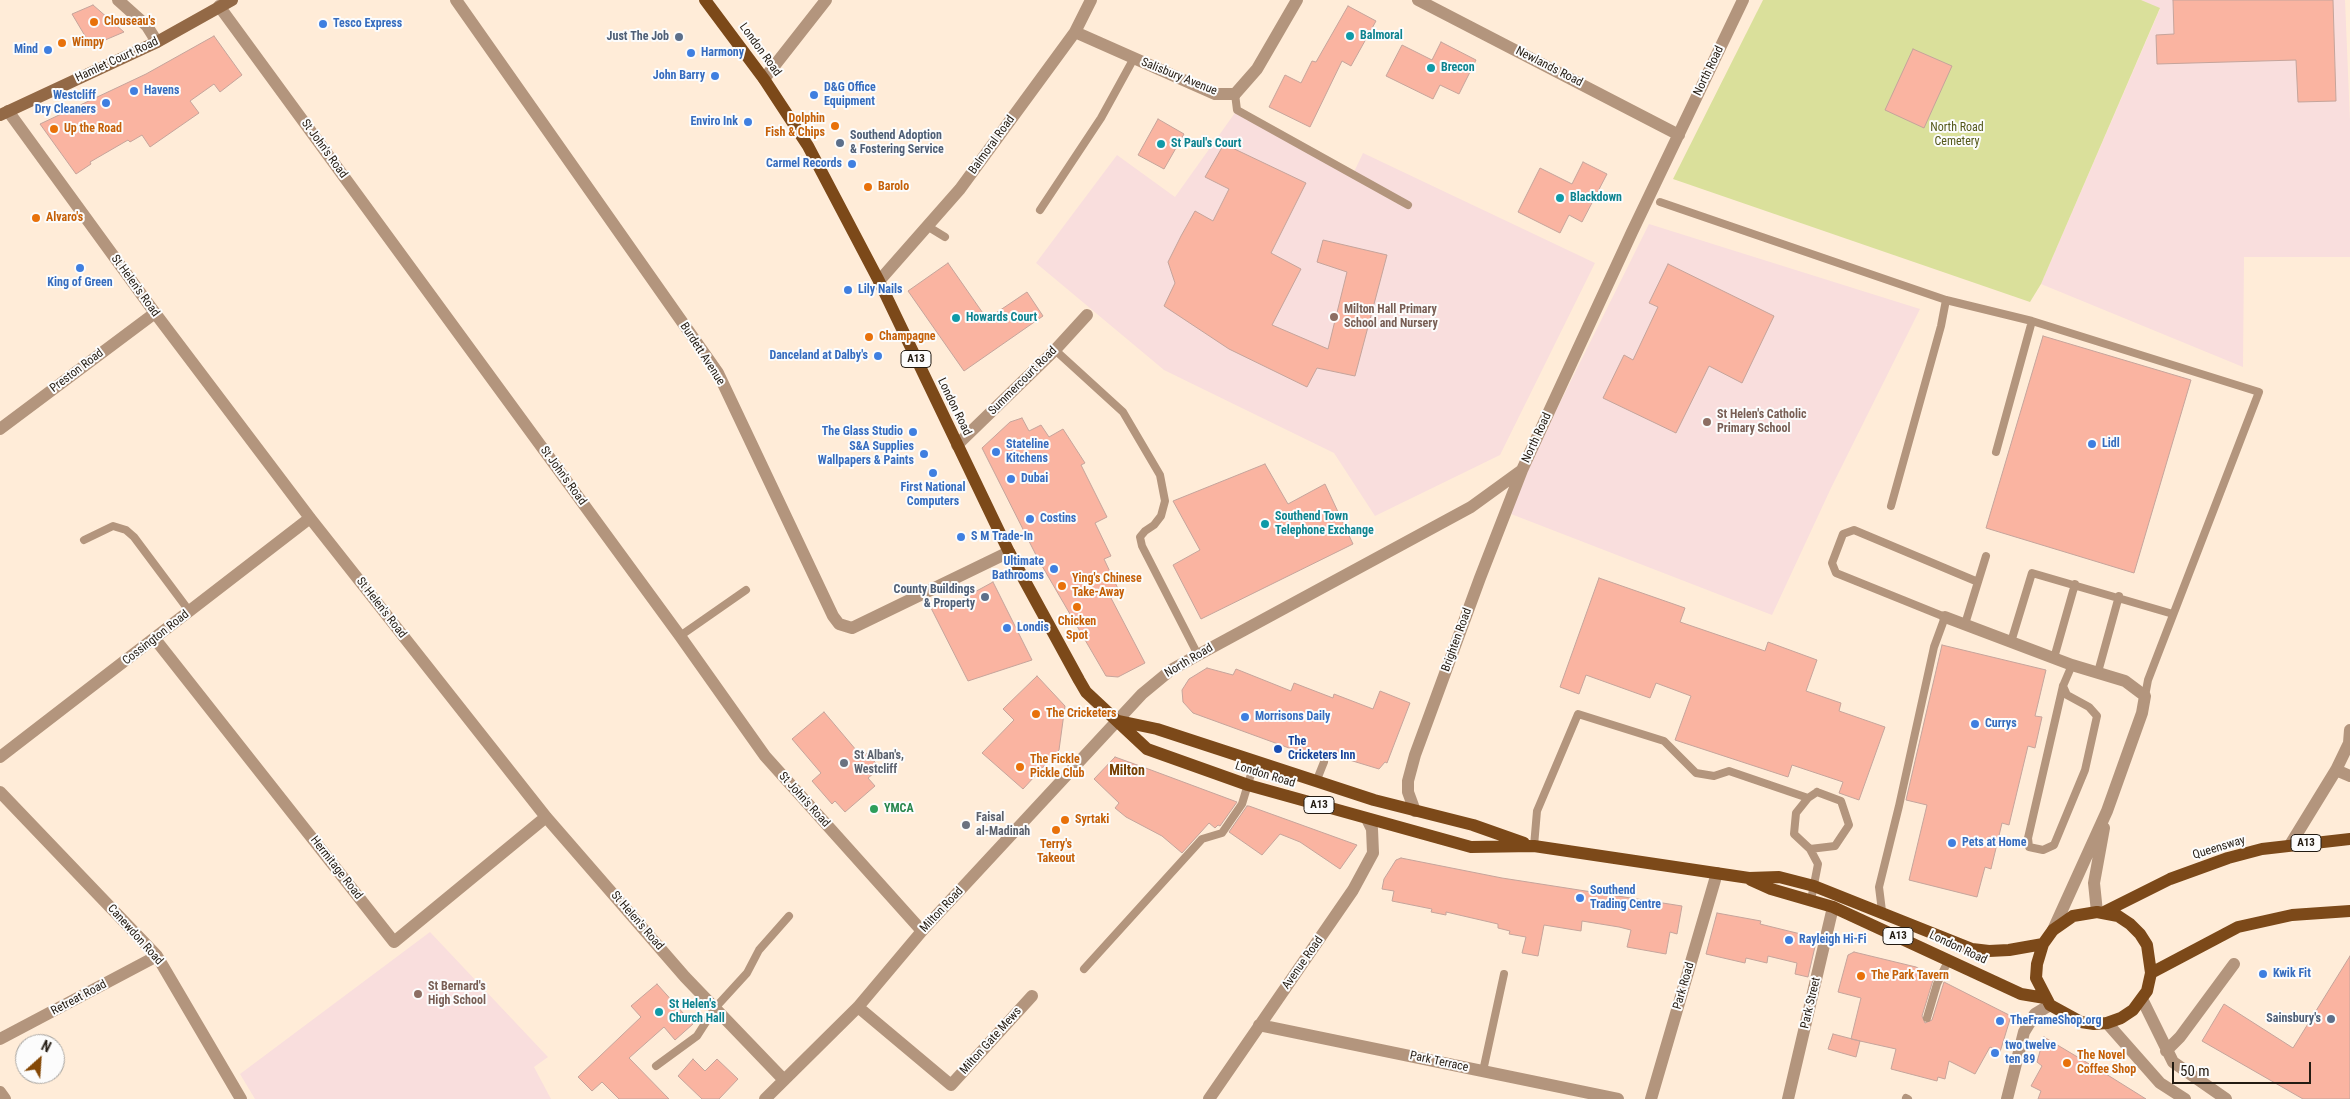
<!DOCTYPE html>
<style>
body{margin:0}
#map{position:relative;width:2350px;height:1099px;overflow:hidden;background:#ffecd8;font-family:"Roboto Condensed",sans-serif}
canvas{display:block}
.north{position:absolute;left:15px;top:1034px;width:50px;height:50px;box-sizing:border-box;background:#fcfcfc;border:1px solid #a5a29e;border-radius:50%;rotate:26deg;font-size:14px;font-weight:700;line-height:20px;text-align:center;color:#231b12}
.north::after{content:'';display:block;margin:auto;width:18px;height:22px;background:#854805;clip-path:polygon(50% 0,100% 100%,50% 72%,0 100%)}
.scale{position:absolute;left:2172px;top:1062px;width:139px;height:22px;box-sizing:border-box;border:2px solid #231b12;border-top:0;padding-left:6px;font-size:15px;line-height:18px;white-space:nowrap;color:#231b12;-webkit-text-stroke:4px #fcfcfc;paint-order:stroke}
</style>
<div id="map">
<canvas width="2350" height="1099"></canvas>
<div class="north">N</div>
<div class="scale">50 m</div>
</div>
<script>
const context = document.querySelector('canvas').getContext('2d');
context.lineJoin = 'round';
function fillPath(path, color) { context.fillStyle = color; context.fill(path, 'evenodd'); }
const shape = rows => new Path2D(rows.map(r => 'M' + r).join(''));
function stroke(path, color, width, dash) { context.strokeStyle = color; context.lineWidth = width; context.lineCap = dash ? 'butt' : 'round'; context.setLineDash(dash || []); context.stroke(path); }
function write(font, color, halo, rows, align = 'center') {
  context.font = font + ' "Roboto Condensed",sans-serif'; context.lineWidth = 4; context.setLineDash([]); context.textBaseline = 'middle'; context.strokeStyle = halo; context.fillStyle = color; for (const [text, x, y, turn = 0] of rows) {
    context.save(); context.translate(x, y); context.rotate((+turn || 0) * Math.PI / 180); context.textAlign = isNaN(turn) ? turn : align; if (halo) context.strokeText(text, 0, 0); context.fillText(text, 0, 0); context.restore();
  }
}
fillPath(shape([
 [2141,0,2345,0,2350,121,2350,257,2244,257,2243,367,2041,284,2160,9],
 [1237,110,1354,172,1363,153,1595,263,1500,455,1375,516,1334,453,1164,370,1036,263,1117,155,1175,197],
 [1649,224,1920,309,1831,488,1772,615,1511,514,1523,477],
 [430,932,548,1057,534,1067,551,1099,255,1099,240,1074]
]), '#f9dedd');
fillPath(shape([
 [1763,0,2141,0,2160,8,2041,284,2030,302,1673,179]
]), '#dae09b');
const building = shape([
 [2173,0,2333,0,2336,101,2298,102,2296,60,2157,64,2156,35,2174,34,2173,0],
 [93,5,124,32,91,46,72,14,93,5],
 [1348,6,1376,21,1351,66,1342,61,1310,127,1269,107,1285,75,1301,83,1312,61,1316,62,1348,6],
 [214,36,242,75,220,92,214,84,190,101,199,113,150,147,142,135,130,142,128,140,90,162,91,164,76,174,40,124,146,74,214,36],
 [1441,42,1476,60,1459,94,1440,85,1433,99,1386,76,1402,45,1432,60,1441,42],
 [1913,49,1952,66,1924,128,1885,110,1913,49],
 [1158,119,1184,134,1164,169,1138,155,1158,119],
 [1224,144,1306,183,1271,253,1301,269,1272,325,1328,349,1347,272,1317,262,1323,240,1387,255,1355,376,1317,368,1307,387,1229,349,1164,306,1175,283,1168,262,1181,236,1195,211,1213,221,1229,189,1205,177,1224,144],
 [1583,162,1607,174,1582,222,1569,215,1560,233,1518,212,1540,168,1572,184,1583,162],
 [948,263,987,319,1027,292,1043,316,964,371,908,291,948,263],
 [1668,264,1774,316,1742,383,1709,366,1676,433,1603,398,1624,355,1633,360,1658,307,1649,303,1668,264],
 [2043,336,2191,380,2134,573,1986,528,2043,336],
 [1022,418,1029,431,1041,425,1049,437,1063,429,1085,463,1081,465,1107,517,1095,523,1111,556,1104,559,1120,593,1111,598,1145,663,1118,677,1106,676,1038,559,982,448,1010,422,1022,418],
 [1265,464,1288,504,1325,484,1353,544,1201,619,1173,565,1200,550,1173,501,1265,464],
 [1599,578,1685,608,1680,622,1765,651,1768,642,1817,660,1806,691,1841,703,1839,711,1885,727,1859,800,1839,793,1843,782,1792,765,1788,777,1675,740,1691,696,1656,683,1650,698,1586,675,1579,694,1560,687,1599,578],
 [993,582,1032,660,968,681,931,608,946,601,949,606,993,582],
 [1942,645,2046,670,2035,716,2042,717,2035,748,2028,746,2009,825,2002,823,1991,869,1985,867,1977,897,1909,880,1927,805,1906,800,1942,645],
 [1207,668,1233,675,1236,669,1291,691,1294,683,1333,698,1334,694,1373,709,1380,691,1410,703,1387,763,1385,762,1379,769,1333,755,1332,760,1312,752,1311,756,1193,713,1183,702,1182,690,1189,679,1207,668],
 [1037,676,1065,706,1059,750,1023,789,982,753,1014,720,1003,709,1037,676],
 [824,712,862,757,867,753,880,768,868,778,875,786,845,812,835,801,832,804,812,781,821,773,792,739,824,712],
 [1115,757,1151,770,1237,802,1220,826,1218,825,1215,828,1209,823,1182,853,1162,836,1126,817,1115,808,1119,803,1094,779,1115,757],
 [1247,806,1249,806,1357,845,1340,869,1300,842,1280,834,1262,855,1229,832,1247,806],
 [1401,858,1502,878,1682,906,1677,934,1670,932,1666,954,1627,947,1631,930,1619,927,1582,921,1581,931,1544,925,1538,956,1522,953,1526,937,1509,934,1510,931,1498,928,1498,924,1446,912,1446,915,1431,912,1432,909,1392,901,1394,891,1382,889,1384,879,1396,860,1401,858],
 [1717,913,1761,921,1760,924,1817,938,1808,977,1795,974,1797,963,1768,956,1767,963,1746,958,1745,963,1706,954,1717,913],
 [1854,952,1916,967,1934,977,1922,1016,1925,1023,1932,1020,1944,982,2011,1016,2000,1052,1990,1047,1975,1074,1949,1061,1945,1079,1938,1077,1937,1081,1891,1069,1896,1049,1851,1039,1861,998,1838,992,1848,955,1854,952],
 [2350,956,2350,1099,2303,1099,2202,1041,2224,1004,2293,1048,2350,956],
 [657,984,693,1024,675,1040,664,1027,629,1058,669,1099,619,1099,602,1082,592,1091,578,1077,641,1017,631,1006,657,984],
 [1833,1034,1860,1041,1856,1057,1828,1049,1833,1034],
 [2044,1037,2106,1074,2146,1099,2038,1099,2041,1091,2031,1086,2042,1066,2037,1062,2044,1037],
 [693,1059,705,1071,717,1059,738,1079,719,1099,702,1099,678,1076,693,1059]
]);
fillPath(building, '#fab4a1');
stroke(building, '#c5a49b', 1);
stroke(shape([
 [1235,94,1237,110,1408,205],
 [1660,202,1946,300,2032,321,2259,392,2158,654,2148,680,2145,696],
 [1040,210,1101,118,1134,58],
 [927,226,945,237],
 [1055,350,1123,412,1160,475,1165,501,1161,516,1154,525,1145,531,1140,537,1142,546,1198,655],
 [1996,452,2032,321],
 [1891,506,1941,326,1946,300],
 [84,540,113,526,126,530,134,537,190,612],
 [1965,624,1986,556],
 [680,636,746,590],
 [2011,642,2032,573,2173,614],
 [2054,658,2075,584],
 [2098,672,2119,596],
 [2063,686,2067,695,2089,707,2097,716,2085,770,2054,845,2043,850,2029,847,2028,838,2063,686,2072,665],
 [1316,782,1324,762],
 [1817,792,1841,801,1849,825,1835,846,1810,849,1794,834,1796,813,1808,798,1817,792],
 [1534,846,1537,811,1578,714,1664,741,1696,773,1714,776,1729,771,1808,798],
 [1810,849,1818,864,1811,900],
 [1882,911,1879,887,1899,806,1934,647,1945,617,1836,573,1832,563,1843,534,1854,530,1978,582],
 [1084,969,1202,839,1222,833,1242,804,1255,761],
 [1927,1018,1937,984,1949,959],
 [656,1066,697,1036,715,1008,747,973,759,950,789,916],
 [1483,1071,1504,974],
 [1906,1098,1908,1099]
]), '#b3957d', 8);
stroke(shape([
 [118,0,147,26,157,42],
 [456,0,718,373,833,616,839,624,852,628,1009,552],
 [1418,0,1679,135],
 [219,6,680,636,765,756,922,931],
 [1075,32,1215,94,1235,94,1257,69,1297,0],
 [764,79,826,0],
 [8,111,155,313,310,518,546,817,685,977,784,1080],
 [879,281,960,189,1075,32,1091,0],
 [0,429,155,313],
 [957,445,1055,350,1087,315],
 [1945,617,2072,665,2125,681,2145,696,2142,713,2107,811,2053,930],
 [155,639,394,942,546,817],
 [0,757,310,518],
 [2336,770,2350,776],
 [0,792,157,956,241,1099],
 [1415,811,1408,792,1408,781,1415,755,1480,578,1522,470],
 [2290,845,2336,770,2349,743,2350,730],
 [2097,912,2094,883,2104,828],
 [2142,999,2173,1062,2226,1099],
 [858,1007,951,1085,1032,996],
 [2107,1023,2160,1083,2185,1099],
 [1259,1025,1618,1099],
 [0,1039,157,956],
 [2166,1051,2180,1037,2234,964],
 [0,1092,5,1099],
 [765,1099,858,1007,922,931,1142,694,1171,670,1198,655,1471,507,1522,470,1632,232,1743,0],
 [1209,1099,1353,890,1373,853,1372,829,1367,819],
 [1651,1099,1717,873],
 [1788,1099,1833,907],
 [2007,1099,2024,1032,2035,1014,2050,1005]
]), '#b3957d', 12);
stroke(shape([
 [0,115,157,42,232,0]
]), '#936946', 12);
stroke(shape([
 [705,0,764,79,808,146,879,281,1009,552,1079,680,1086,692,1147,749,1248,785,1471,847,1534,846,1749,878,1779,877,1814,886,1972,949,1989,951,2009,950,2043,944],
 [1119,721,1157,729,1374,800,1473,825,1524,843],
 [1751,880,1771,889,1833,907,2021,994,2045,998],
 [2097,912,2118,916,2130,924,2140,934,2147,945,2151,973,2147,991,2133,1010,2121,1018,2107,1023,2094,1024,2081,1022,2050,1005,2036,978,2037,964,2043,944,2053,930,2073,916,2097,912],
 [2104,912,2170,879,2228,858,2262,849,2350,839],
 [2151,973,2238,927,2292,915,2350,911]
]), '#7c4919', 12);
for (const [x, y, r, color] of [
 [94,22,5,"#e8710a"],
 [323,24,5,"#3f7fe0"],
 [1350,36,5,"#0f9aa8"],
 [679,37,5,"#5c6f8a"],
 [62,43,5,"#e8710a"],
 [48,50,5,"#3f7fe0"],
 [691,53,5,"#3f7fe0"],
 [1431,68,5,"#0f9aa8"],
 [715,76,5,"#3f7fe0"],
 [134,91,5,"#3f7fe0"],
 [814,95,5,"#3f7fe0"],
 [106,103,5,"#3f7fe0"],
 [748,122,5,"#3f7fe0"],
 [835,126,5,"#e8710a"],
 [54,129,5,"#e8710a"],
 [840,143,5,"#5c6f8a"],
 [1161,144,5,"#0f9aa8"],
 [852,164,5,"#3f7fe0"],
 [868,187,5,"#e8710a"],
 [1560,198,5,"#0f9aa8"],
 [36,218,5,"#e8710a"],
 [80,268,5,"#3f7fe0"],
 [848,290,5,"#3f7fe0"],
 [1334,317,5,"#8d6e63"],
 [956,318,5,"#0f9aa8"],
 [869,337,5,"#e8710a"],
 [878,356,5,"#3f7fe0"],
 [1707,422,5,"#8d6e63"],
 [913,432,5,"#3f7fe0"],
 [2092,444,5,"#3f7fe0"],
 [996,452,5,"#3f7fe0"],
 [924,454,5,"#3f7fe0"],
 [933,473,5,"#3f7fe0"],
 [1011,479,5,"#3f7fe0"],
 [1030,519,5,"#3f7fe0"],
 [1265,524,5,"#0f9aa8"],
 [961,537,5,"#3f7fe0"],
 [1054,569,5,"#3f7fe0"],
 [1062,586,5,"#e8710a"],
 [985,597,5,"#5c6f8a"],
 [1077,607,5,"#e8710a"],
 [1007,628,5,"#3f7fe0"],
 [1036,714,5,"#e8710a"],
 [1245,717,5,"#3f7fe0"],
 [1975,724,5,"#3f7fe0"],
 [1278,749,5,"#1a4fb4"],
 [844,763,5,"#6b7280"],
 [1020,767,5,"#e8710a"],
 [874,809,5,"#2e9e5b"],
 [1065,820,5,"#e8710a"],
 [966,825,5,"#6b7280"],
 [1056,830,5,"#e8710a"],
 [1952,843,5,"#3f7fe0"],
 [1580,898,5,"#3f7fe0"],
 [1789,940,5,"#3f7fe0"],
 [2263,974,5,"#3f7fe0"],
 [1861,976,5,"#e8710a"],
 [418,994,5,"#8d6e63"],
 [659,1012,5,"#0f9aa8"],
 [2331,1019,5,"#5c6f8a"],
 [2000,1021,5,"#3f7fe0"],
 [1995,1053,5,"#3f7fe0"],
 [2067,1063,5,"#e8710a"]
]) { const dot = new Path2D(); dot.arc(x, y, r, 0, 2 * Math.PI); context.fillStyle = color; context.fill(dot); stroke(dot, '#fcfcfc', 2); }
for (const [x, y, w] of [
 [916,359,30],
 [1319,805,30],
 [2306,843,30],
 [1898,936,30]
]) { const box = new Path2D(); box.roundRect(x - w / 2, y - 8.5, w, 17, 4); context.fillStyle = '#fcfcfc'; context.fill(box); stroke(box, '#231b12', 1); }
write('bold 11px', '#231b12', null, [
 ["A13",916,359],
 ["A13",1319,805],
 ["A13",2306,843],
 ["A13",1898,936]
]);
write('bold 12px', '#c56008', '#fcfcfc', [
 ["Clouseau's",104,22],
 ["Wimpy",72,43],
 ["Dolphin",825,119,"right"],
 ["Fish & Chips",825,133,"right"],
 ["Up the Road",64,129],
 ["Barolo",878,187],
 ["Alvaro's",46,218],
 ["Champagne",879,337],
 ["Ying's Chinese",1072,579],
 ["Take-Away",1072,593],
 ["Chicken",1077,622,"center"],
 ["Spot",1077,636,"center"],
 ["The Cricketers",1046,714],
 ["The Fickle",1030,760],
 ["Pickle Club",1030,774],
 ["Syrtaki",1075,820],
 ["Terry's",1056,845,"center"],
 ["Takeout",1056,859,"center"],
 ["The Park Tavern",1871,976],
 ["The Novel",2077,1056],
 ["Coffee Shop",2077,1070]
], 'left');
write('bold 12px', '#366cbe', '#fcfcfc', [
 ["Tesco Express",333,24],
 ["Mind",38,50,"right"],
 ["Harmony",701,53],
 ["John Barry",705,76,"right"],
 ["D&G Office",824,88],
 ["Equipment",824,102],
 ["Havens",144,91],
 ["Westcliff",96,96,"right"],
 ["Dry Cleaners",96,110,"right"],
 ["Enviro Ink",738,122,"right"],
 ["Carmel Records",842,164,"right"],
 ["King of Green",80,283,"center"],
 ["Lily Nails",858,290],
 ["Danceland at Dalby's",868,356,"right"],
 ["The Glass Studio",903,432,"right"],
 ["Lidl",2102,444],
 ["Stateline",1006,445],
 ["Kitchens",1006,459],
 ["S&A Supplies",914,447,"right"],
 ["Wallpapers & Paints",914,461,"right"],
 ["Dubai",1021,479],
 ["First National",933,488,"center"],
 ["Computers",933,502,"center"],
 ["Costins",1040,519],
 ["S M Trade-In",971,537],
 ["Ultimate",1044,562,"right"],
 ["Bathrooms",1044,576,"right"],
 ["Londis",1017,628],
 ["Morrisons Daily",1255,717],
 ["Currys",1985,724],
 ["Pets at Home",1962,843],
 ["Southend",1590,891],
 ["Trading Centre",1590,905],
 ["Rayleigh Hi-Fi",1799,940],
 ["Kwik Fit",2273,974],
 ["TheFrameShop.org",2010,1021],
 ["two twelve",2005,1046],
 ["ten 89",2005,1060]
], 'left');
write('bold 12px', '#0d838f', '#fcfcfc', [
 ["Balmoral",1360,36],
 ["Brecon",1441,68],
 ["St Paul's Court",1171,144],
 ["Blackdown",1570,198],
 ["Howards Court",966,318],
 ["Southend Town",1275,517],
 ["Telephone Exchange",1275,531],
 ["St Helen's",669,1005],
 ["Church Hall",669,1019]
], 'left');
write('bold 12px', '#4e5e75', '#fcfcfc', [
 ["Just The Job",669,37],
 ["Southend Adoption",850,136,"left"],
 ["& Fostering Service",850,150,"left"],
 ["County Buildings",975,590],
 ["& Property",975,604],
 ["Sainsbury's",2321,1019]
], 'right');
write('12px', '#231b12', '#fcfcfc', [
 ["London Road",760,50,54],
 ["Hamlet Court Road",117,60,-25],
 ["Newlands Road",1549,67,27],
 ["North Road",1709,71,-64],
 ["Salisbury Avenue",1179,77,22],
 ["Balmoral Road",992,145,-54],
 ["St John's Road",324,149,54],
 ["St Helen's Road",135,286,54],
 ["Burdett Avenue",702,354,57],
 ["Preston Road",77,371,-37],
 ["Summercourt Road",1023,381,-45],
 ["London Road",954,407,64],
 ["North Road",1537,438,-65],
 ["St John's Road",563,476,54],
 ["St Helen's Road",381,608,52],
 ["Cossington Road",156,638,-38],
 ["Brighten Road",1457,640,-70],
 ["North Road",1189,661,-31],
 ["London Road",1265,775,17],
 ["St John's Road",804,800,48],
 ["Queensway",2219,848,-17],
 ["Hermitage Road",336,868,52],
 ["Milton Road",942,910,-47],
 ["St Helen's Road",637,921,49],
 ["Canewdon Road",135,935,48],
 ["London Road",1958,948,25],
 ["Avenue Road",1303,963,-55],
 ["Park Road",1684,986,-74],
 ["Retreat Road",79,998,-28],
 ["Park Street",1811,1003,-77],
 ["Milton Gate Mews",991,1041,-48],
 ["Park Terrace",1439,1062,12]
]);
write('12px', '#54581a', '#fcfcfc', [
 ["North Road",1957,128],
 ["Cemetery",1957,142]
]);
write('bold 12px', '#785e54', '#fcfcfc', [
 ["Milton Hall Primary",1344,310],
 ["School and Nursery",1344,324],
 ["St Helen's Catholic",1717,415],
 ["Primary School",1717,429],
 ["St Bernard's",428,987],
 ["High School",428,1001]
], 'left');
write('bold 12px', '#164399', '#fcfcfc', [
 ["The",1288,742],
 ["Cricketers Inn",1288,756]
], 'left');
write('bold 12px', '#5b616d', '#fcfcfc', [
 ["St Alban's,",854,756],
 ["Westcliff",854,770],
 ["Faisal",976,818],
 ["al-Madinah",976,832]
], 'left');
write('bold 12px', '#27864d', '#fcfcfc', [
 ["YMCA",884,809]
], 'left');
write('bold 14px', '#753e00', '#fcfcfc', [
 ["Milton",1127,771]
]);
</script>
